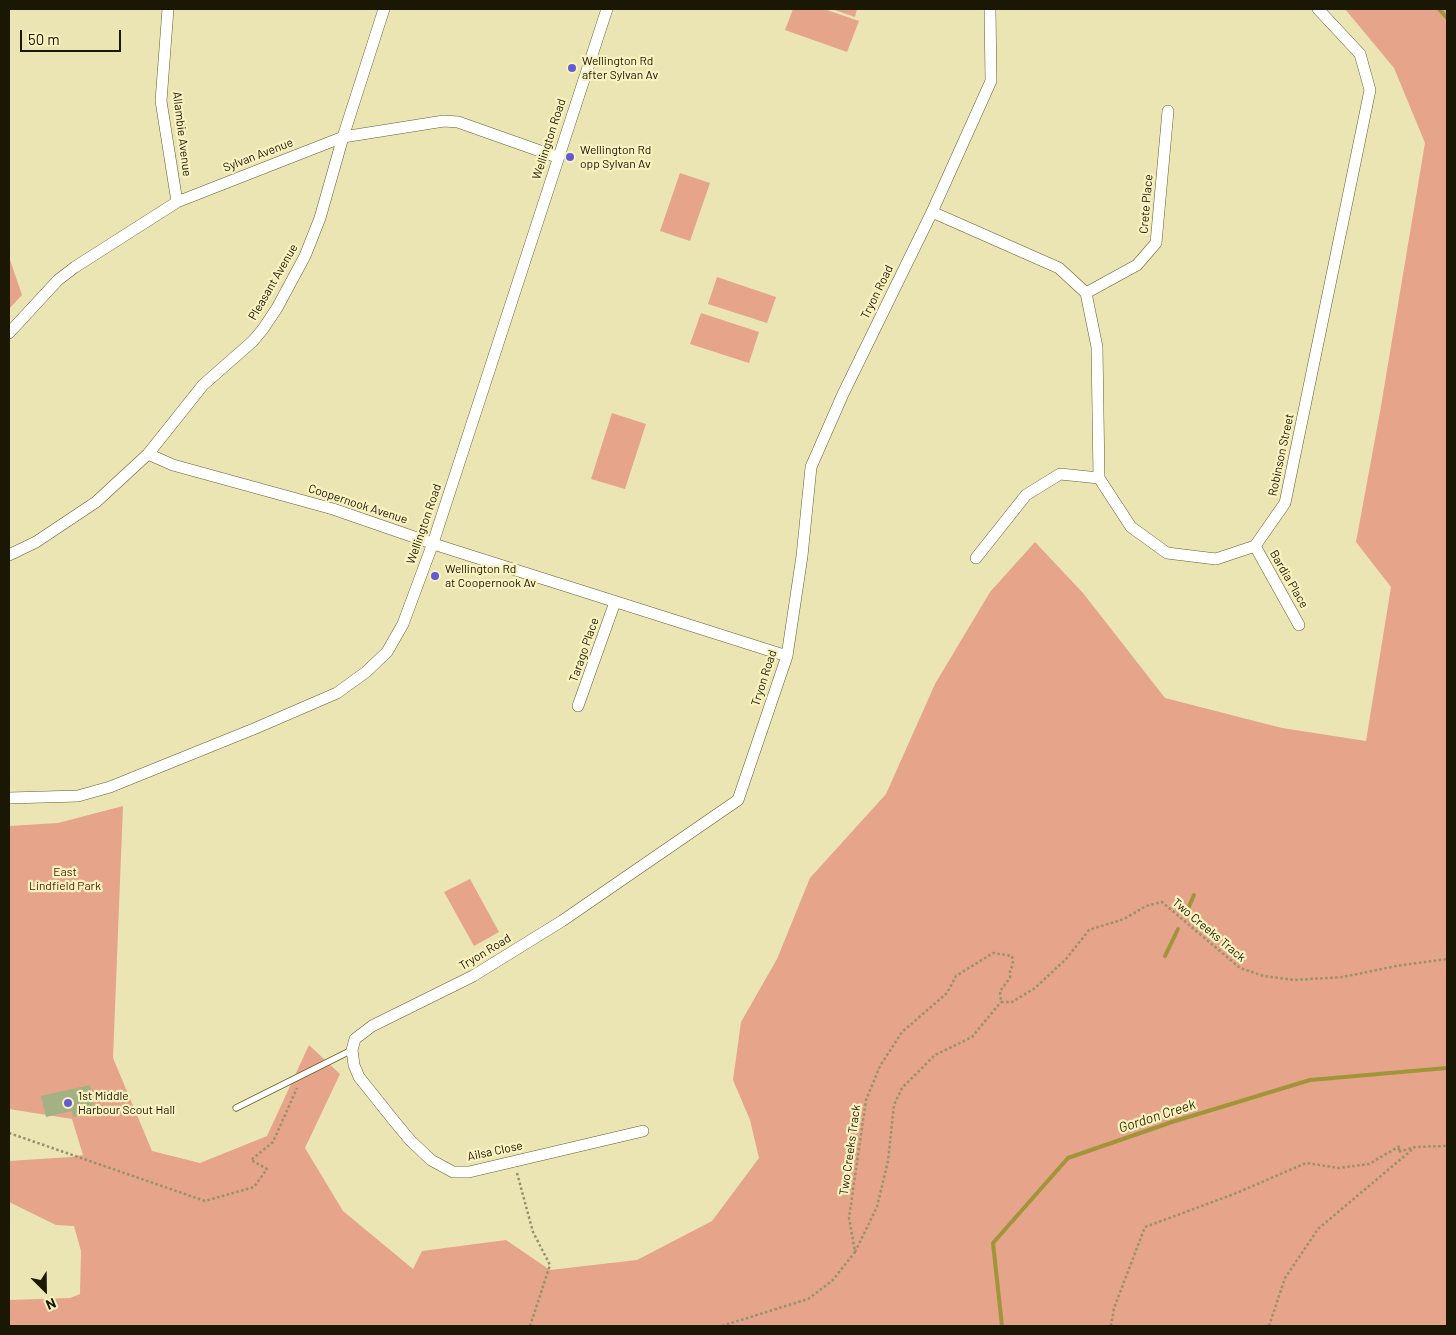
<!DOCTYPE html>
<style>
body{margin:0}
#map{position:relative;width:1456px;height:1335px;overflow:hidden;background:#ebe5b3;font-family:Barlow,sans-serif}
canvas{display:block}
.frame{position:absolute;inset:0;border:10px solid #1a1805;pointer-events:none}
.north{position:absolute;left:20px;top:1265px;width:50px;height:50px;-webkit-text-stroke:4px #f9f2c0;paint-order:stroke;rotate:157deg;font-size:14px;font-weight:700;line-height:20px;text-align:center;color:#1a1805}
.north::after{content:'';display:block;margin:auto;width:18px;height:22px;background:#1a1805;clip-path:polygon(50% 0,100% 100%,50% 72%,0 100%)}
.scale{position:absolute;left:20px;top:30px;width:101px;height:22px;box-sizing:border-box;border:2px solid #1a1805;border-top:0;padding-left:6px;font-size:15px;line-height:18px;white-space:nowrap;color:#1a1805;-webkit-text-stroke:4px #f9f2c0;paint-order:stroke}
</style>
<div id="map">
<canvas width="1456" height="1335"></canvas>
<div class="frame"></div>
<div class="north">N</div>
<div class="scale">50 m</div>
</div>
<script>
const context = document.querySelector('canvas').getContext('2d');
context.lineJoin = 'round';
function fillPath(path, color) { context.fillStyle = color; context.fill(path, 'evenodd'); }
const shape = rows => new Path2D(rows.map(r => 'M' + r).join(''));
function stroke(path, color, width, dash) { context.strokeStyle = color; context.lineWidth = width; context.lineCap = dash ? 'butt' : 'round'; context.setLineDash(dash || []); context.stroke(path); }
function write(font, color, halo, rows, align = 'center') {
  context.font = font + ' Barlow,sans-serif'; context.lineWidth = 4.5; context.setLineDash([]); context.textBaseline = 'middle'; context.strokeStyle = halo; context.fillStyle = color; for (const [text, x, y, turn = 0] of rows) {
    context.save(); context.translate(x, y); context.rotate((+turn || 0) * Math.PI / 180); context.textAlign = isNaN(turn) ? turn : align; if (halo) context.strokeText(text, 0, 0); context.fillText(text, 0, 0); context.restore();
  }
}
fillPath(shape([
 [793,9,824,9,859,21,847,52,785,30],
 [832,9,857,9,855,17],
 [1345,9,1447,9,1447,1326,9,1326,9,1300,70,1298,80,1294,81,1251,74,1226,56,1225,9,1202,9,1161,71,1157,83,1155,72,1119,9,1109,9,826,58,823,123,806,113,1058,152,1151,200,1163,267,1136,309,1045,340,1074,305,1148,343,1211,413,1269,422,1251,506,1240,550,1270,637,1260,712,1221,759,1158,750,1120,733,1080,741,1022,777,959,810,878,886,794,935,684,990,592,1035,542,1083,593,1165,698,1282,728,1366,741,1391,587,1356,542,1380,412,1425,143,1394,68],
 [680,173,710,183,690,241,660,231],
 [9,257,22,295,9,309],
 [717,277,776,297,767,323,708,304],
 [701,313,759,332,749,363,690,344],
 [612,413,646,424,625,489,591,479],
 [470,879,499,932,474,946,444,892]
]), '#e6a48b');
stroke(shape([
 [1439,9,1447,18],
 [1185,916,1194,895],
 [1165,956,1178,929],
 [1002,1326,993,1243,1068,1158,1172,1122,1310,1080,1447,1068]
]), '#a1953a', 4);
fillPath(shape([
 [90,1085,95,1112,73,1117,72,1111,46,1117,41,1096]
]), '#a3b183');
const service = shape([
 [236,1108,352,1050]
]);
const minor = shape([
 [168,9,161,101,177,202],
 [932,212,1059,268,1086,293,1097,347,1099,478,1131,527,1167,553,1216,559,1255,546,1285,503,1370,90,1360,54,1318,9],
 [1086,293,1137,265,1156,243,1168,111],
 [9,333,58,280,75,267,177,202,343,137,444,121,458,122,557,157],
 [148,454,173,465,333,509,443,547,787,656],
 [1255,546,1299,625],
 [9,555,36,542,96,502,148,454,203,385,253,341,263,329,277,308,305,256,320,218,343,137,384,9],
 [976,558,1026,495,1060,474,1099,478],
 [578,706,615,602],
 [9,798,78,796,110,787,256,728,337,693,366,672,387,652,403,624,433,543,607,9],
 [643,1131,469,1172,453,1172,431,1160,410,1140,395,1122,359,1077,354,1065,352,1050,355,1039,372,1026,473,976,562,921,738,800,787,656,802,556,811,467,843,394,932,212,991,81,990,9]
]);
stroke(service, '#645e30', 7);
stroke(minor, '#645e30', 12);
stroke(shape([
 [9,1133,205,1201,254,1187,267,1169,251,1160,273,1142,297,1088],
 [517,1173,533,1232,550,1265,530,1326],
 [855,1252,877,1207,888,1161,894,1105,902,1088,935,1055,972,1037,1001,1002],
 [722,1326,808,1299,832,1281,855,1252,849,1218,866,1100,880,1066,902,1032,947,993,956,976,993,953,1012,956,1013,964,1010,971,1010,978,1000,991,1001,1002,1012,1002,1035,988,1066,959,1089,930,1124,919,1146,906,1162,902,1240,968,1264,976,1294,980,1343,977,1396,966,1447,959],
 [1111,1326,1114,1308,1145,1227,1234,1194,1306,1163,1339,1168,1369,1164,1400,1146,1398,1152,1415,1147,1447,1146],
 [1269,1326,1285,1278,1318,1229,1414,1148]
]), '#97926d', 2.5, [2.5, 2.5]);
stroke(service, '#fff', 5.5);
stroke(minor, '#fff', 11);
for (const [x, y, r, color] of [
 [572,68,5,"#635bd4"],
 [570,157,5,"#635bd4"],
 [435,576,5,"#635bd4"],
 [68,1103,5,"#635bd4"]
]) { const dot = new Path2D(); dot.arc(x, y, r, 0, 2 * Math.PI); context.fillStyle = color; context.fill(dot); stroke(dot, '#f9f2c0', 2); }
write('12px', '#1a1805', '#f9f2c0', [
 ["Wellington Rd",582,61],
 ["after Sylvan Av",582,75],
 ["Wellington Rd",580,150],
 ["opp Sylvan Av",580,164],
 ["Wellington Rd",445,569],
 ["at Coopernook Av",445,583],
 ["1st Middle",78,1096],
 ["Harbour Scout Hall",78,1110]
], 'left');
write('12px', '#1a1805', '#f9f2c0', [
 ["Allambie Avenue",182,134,83],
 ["Wellington Road",549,139,-72],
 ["Sylvan Avenue",258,155,-21],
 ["Crete Place",1146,204,-85],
 ["Pleasant Avenue",273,282,-60],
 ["Tryon Road",877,292,-64],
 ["Robinson Street",1281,455,-78],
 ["Coopernook Avenue",358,504,18],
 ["Wellington Road",424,524,-71],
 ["Bardia Place",1289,579,60],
 ["Tarago Place",584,650,-71],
 ["Tryon Road",764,678,-72],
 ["Two Creeks Track",1209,930,40],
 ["Tryon Road",485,952,-31],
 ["Two Creeks Track",850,1150,-82],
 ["Ailsa Close",495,1151,-12]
]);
write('12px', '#5a240e', '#f9f2c0', [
 ["East",65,872],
 ["Lindfield Park",65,886]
]);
write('italic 14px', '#38320b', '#f9f2c0', [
 ["Gordon Creek",1157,1116,-18]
]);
</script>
